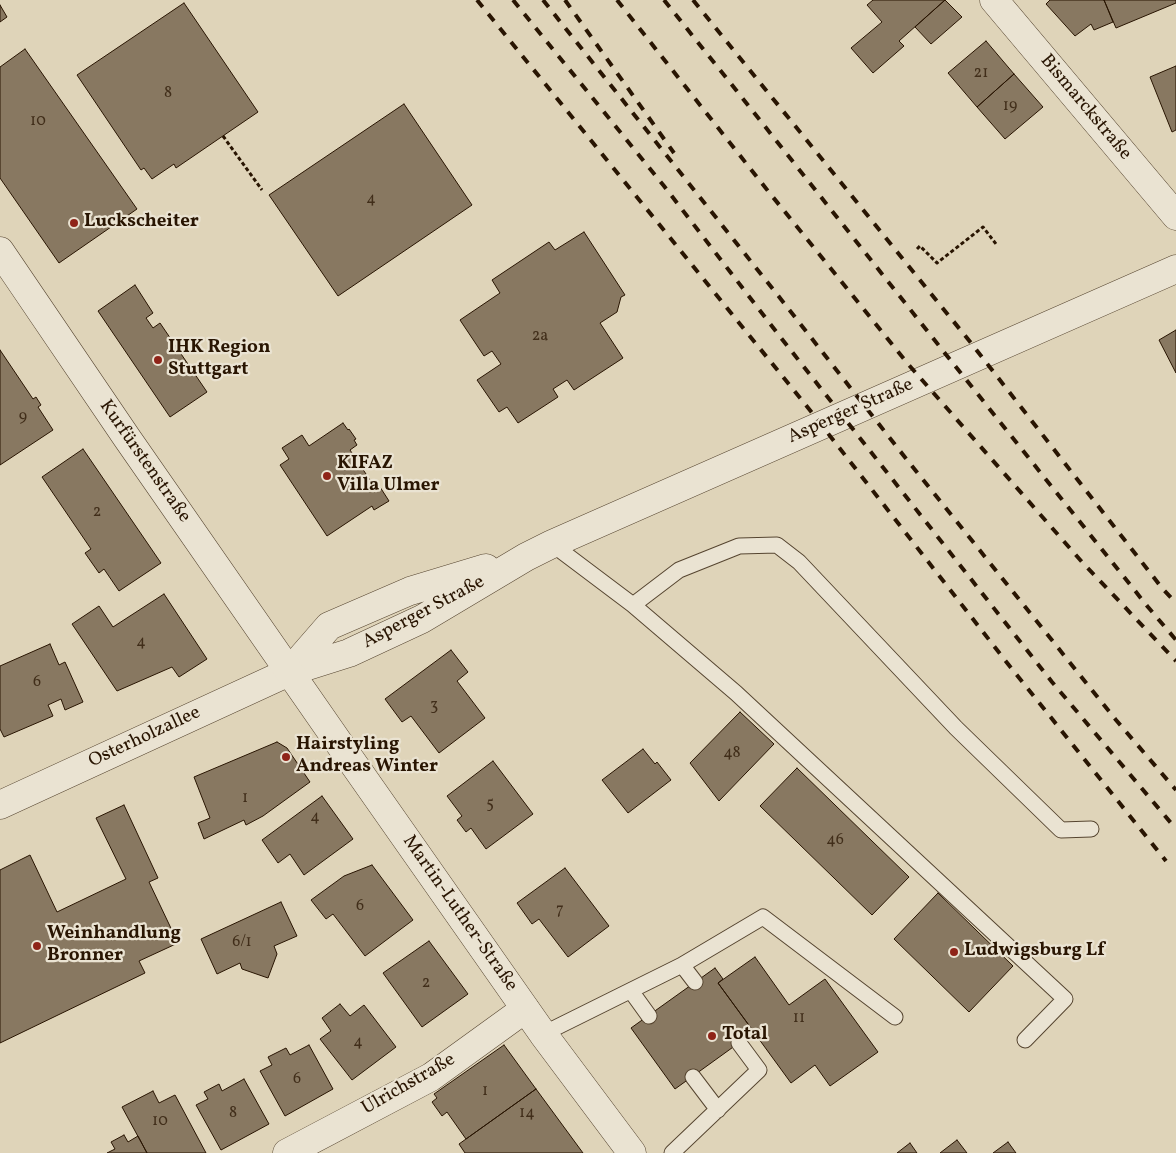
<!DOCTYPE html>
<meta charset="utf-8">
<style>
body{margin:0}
canvas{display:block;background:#dfd4b9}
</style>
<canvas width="1176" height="1153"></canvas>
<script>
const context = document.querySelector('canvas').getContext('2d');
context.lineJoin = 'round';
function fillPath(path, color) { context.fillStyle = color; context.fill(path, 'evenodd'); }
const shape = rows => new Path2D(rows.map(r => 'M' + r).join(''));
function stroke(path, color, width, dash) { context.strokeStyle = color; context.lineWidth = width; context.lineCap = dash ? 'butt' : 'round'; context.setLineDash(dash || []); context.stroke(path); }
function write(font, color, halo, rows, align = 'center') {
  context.font = font + ' Vollkorn,serif'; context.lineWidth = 4.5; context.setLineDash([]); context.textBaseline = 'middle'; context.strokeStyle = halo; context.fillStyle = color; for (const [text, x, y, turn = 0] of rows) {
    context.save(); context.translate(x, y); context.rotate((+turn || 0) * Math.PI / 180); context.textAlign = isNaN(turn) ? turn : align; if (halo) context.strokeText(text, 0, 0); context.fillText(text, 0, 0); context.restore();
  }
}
const building = shape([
 [873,0,945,0,899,41,904,46,873,73,851,48,882,22,867,5,873,0],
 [945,0,962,17,931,44,915,27,945,0],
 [1050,0,1104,0,1113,22,1094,30,1091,24,1075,36,1046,4,1050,0],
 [1104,0,1176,0,1176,3,1116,28,1104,0],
 [184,3,258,112,176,168,174,164,152,179,144,168,141,170,77,75,184,3],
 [0,5,7,17,0,22,0,5],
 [986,41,1014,74,977,107,948,73,986,41],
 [25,49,137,209,59,263,0,178,0,67,25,49],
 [1176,66,1176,130,1172,132,1150,77,1176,66],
 [1014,74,1043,107,1005,139,977,107,1014,74],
 [404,104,472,205,338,296,269,195,404,104],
 [584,232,625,295,621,297,617,312,600,323,623,358,574,390,567,380,553,389,558,397,518,423,507,407,499,412,477,380,501,364,492,351,484,356,460,320,500,293,492,280,549,242,555,250,584,232],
 [135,285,153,313,146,318,153,328,160,323,207,392,170,417,98,311,135,285],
 [1176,330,1176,373,1159,340,1176,330],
 [0,350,33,399,36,397,41,405,38,407,53,430,0,465,0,350],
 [343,423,348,430,349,429,356,439,354,440,357,445,350,450,376,489,380,487,389,501,374,510,372,506,327,536,280,465,289,459,282,448,302,435,309,446,343,423],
 [83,449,161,563,119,591,104,569,99,573,85,553,91,549,42,477,83,449],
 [164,594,207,659,179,677,172,667,117,691,72,624,99,606,113,627,164,594],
 [50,644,59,665,65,662,83,702,65,710,61,699,48,705,53,716,4,737,0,729,0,666,50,644],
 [451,650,468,672,457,681,485,718,439,753,411,716,402,722,385,699,451,650],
 [740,712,774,744,719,801,690,763,740,712],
 [277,742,287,748,310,782,263,816,246,825,244,820,204,839,198,823,210,818,194,777,277,742],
 [643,749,655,764,657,762,671,780,628,813,602,780,643,749],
 [493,761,533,814,486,849,471,828,466,832,457,820,462,816,447,796,493,761],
 [797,768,909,877,872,915,760,806,797,768],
 [322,796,353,839,304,875,290,854,278,863,262,840,322,796],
 [124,805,158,878,149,882,178,943,139,961,145,973,0,1043,0,870,30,855,57,912,126,879,96,818,124,805],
 [372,865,413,920,365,956,333,914,326,919,311,900,344,876,372,865],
 [565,868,609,926,568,957,539,919,532,924,517,903,565,868],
 [938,893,1013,966,969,1012,894,939,938,893],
 [281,902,297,936,274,946,277,954,268,978,242,969,240,963,217,974,201,939,281,902],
 [429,941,468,994,422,1027,383,973,429,941],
 [755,957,789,1005,825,979,878,1052,830,1086,815,1065,791,1083,718,983,755,957],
 [715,968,723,979,718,983,754,1032,675,1089,631,1028,715,968],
 [340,1004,350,1016,364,1005,396,1047,352,1080,320,1039,331,1031,322,1018,340,1004],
 [309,1045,333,1089,285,1116,260,1071,272,1065,268,1057,286,1048,290,1055,309,1045],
 [504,1045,536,1089,466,1139,447,1112,442,1116,432,1102,437,1098,434,1094,504,1045],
 [244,1079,269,1124,221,1150,196,1105,208,1099,204,1092,219,1084,222,1091,244,1079],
 [536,1089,583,1153,465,1153,459,1144,536,1089],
 [153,1091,159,1103,175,1095,206,1153,147,1153,122,1107,153,1091],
 [124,1135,128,1142,138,1136,147,1153,107,1153,115,1149,111,1142,124,1135],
 [957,1140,967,1153,940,1153,957,1140],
 [1008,1142,1016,1153,993,1153,1008,1142],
 [910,1143,917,1153,897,1153,910,1143]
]);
fillPath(building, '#887861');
stroke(building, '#291502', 1);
const service = shape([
 [552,544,633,605,736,693,1065,999,1025,1040],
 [633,605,679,570,739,546,777,545,799,562,956,728,1061,830,1091,829],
 [682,965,763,917,895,1017],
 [631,991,649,1016],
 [543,1034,682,965,695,982],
 [693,1077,718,1110],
 [672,1153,759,1070,739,1043]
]);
const minor = shape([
 [994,0,1176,216],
 [289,672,329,626,410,591,486,568],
 [0,805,289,672,349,653,422,619,526,557,552,544,1176,269],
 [287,1153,431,1077,525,1009]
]);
const tertiary = shape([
 [0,251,127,438,341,746,543,1034,632,1153]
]);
stroke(service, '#564530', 17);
stroke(minor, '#564530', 29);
stroke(tertiary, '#564530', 29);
stroke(shape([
 [223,136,262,190],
 [917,249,920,246,937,263,983,227,996,244]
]), '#291502', 3, [4, 2.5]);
stroke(service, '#eae3d2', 15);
stroke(minor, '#eae3d2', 28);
stroke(tertiary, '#eae3d2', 28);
stroke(shape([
 [477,0,809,409,1008,664,1166,861],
 [513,0,664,186,778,334,1052,682,1176,829],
 [543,0,780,298,900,451,1116,720,1176,790],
 [565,0,674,153],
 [617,0,768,191,908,364,1082,562,1176,661],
 [664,0,736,90,944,352,1148,607,1176,640],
 [693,0,971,343,1162,588,1176,603]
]), '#291502', 4, [9, 9]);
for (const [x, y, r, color] of [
 [74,223,5,"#8f2418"],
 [158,360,5,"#8f2418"],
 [327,476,5,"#8f2418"],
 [286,757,5,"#8f2418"],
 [37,946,5,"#8f2418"],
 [954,952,5,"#8f2418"],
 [712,1036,5,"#8f2418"]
]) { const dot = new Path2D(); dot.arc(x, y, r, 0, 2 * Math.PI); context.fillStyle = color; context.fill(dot); stroke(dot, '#eae3d2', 2); }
write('16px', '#412e1a', null, [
 ["21",981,74],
 ["8",168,94],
 ["19",1010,107],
 ["10",38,122],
 ["4",371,200],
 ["2a",540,337],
 ["9",23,418],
 ["2",97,513],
 ["4",141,643],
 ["6",37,683],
 ["3",434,707],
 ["48",732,754],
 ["1",245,799],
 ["5",490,805],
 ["4",315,818],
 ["46",835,841],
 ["6",360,907],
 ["7",560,911],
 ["6/1",242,943],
 ["2",426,984],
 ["11",799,1019],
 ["4",358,1043],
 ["6",297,1080],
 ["1",485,1092],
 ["8",233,1114],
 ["14",527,1114],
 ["10",160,1122]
]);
write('19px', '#291502', '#eae3d2', [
 ["Bismarckstraße",1085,108,50],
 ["Asperger Straße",851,412,-24],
 ["Kurfürstenstraße",144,462,55],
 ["Asperger Straße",424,613,-28],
 ["Osterholzallee",145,738,-25],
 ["Martin-Luther-Straße",459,914,55],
 ["Ulrichstraße",409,1085,-30]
]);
write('bold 19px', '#291502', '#eae3d2', [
 ["Luckscheiter",84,223],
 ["IHK Region",168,349],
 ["Stuttgart",168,371],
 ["KIFAZ",337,465],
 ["Villa Ulmer",337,487],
 ["Hairstyling",296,746],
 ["Andreas Winter",296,768],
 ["Weinhandlung",47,935],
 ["Bronner",47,957],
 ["Ludwigsburg Lf",964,952],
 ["Total",722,1036]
], 'left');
</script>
